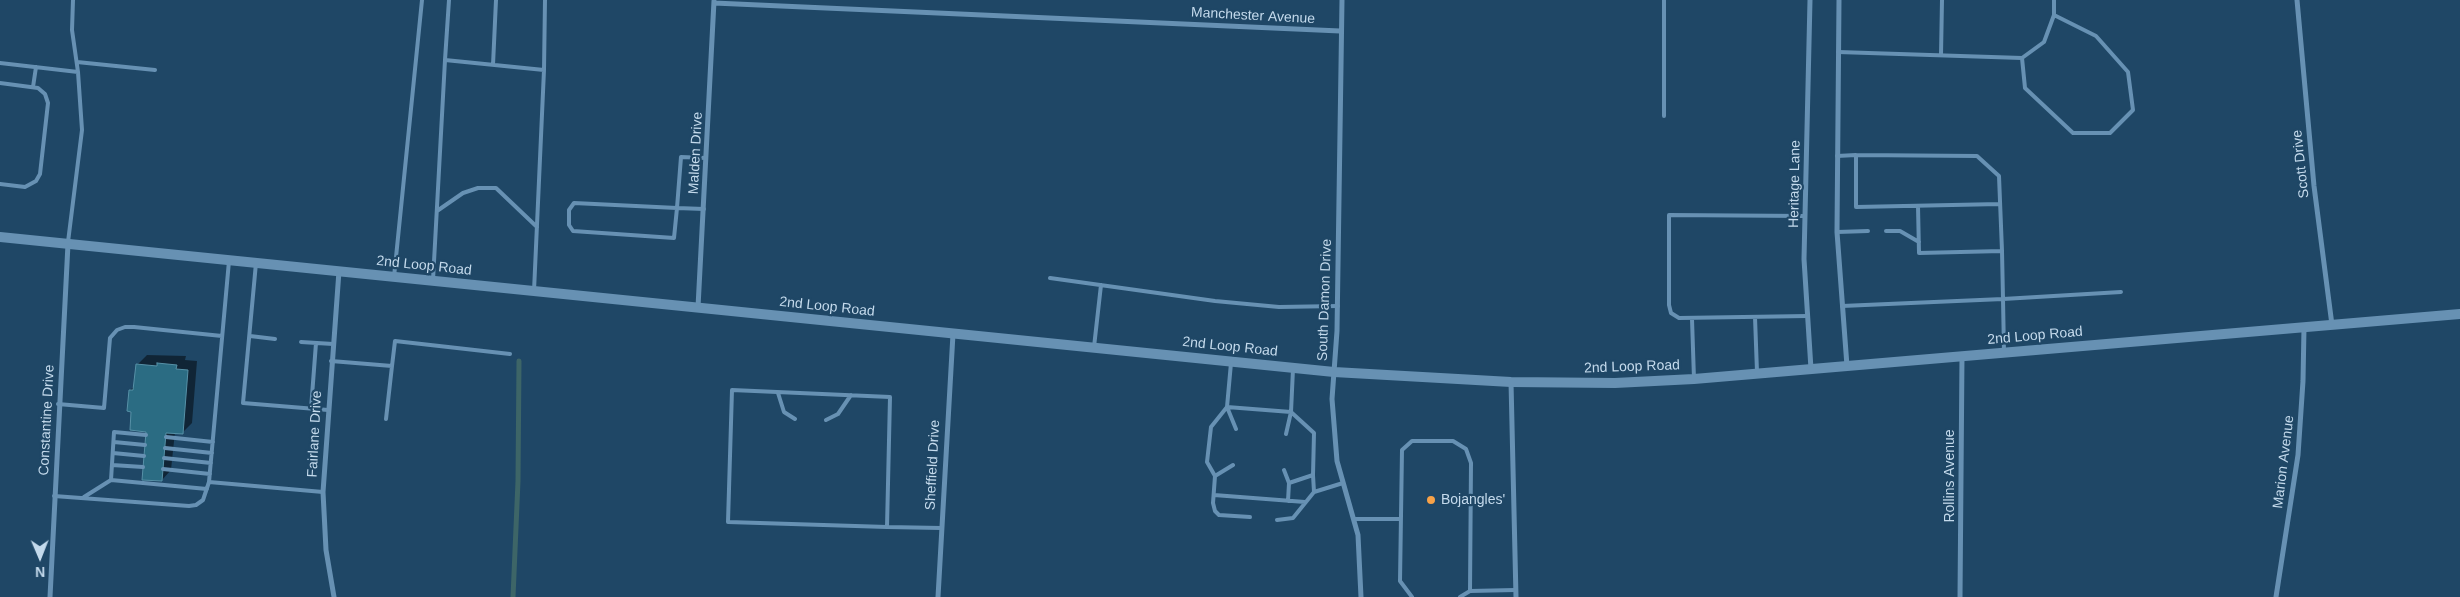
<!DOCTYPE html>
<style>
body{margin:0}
#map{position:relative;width:2460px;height:597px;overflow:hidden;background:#1f4766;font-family:Arial,sans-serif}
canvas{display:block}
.north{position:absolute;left:15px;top:532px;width:50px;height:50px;-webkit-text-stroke:4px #1f4766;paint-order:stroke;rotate:179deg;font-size:14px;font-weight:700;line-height:20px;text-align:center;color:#c4daec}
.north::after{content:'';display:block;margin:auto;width:18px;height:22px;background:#c4daec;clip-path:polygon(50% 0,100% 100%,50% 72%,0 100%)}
</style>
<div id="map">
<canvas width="2460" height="597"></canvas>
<div class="north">N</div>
</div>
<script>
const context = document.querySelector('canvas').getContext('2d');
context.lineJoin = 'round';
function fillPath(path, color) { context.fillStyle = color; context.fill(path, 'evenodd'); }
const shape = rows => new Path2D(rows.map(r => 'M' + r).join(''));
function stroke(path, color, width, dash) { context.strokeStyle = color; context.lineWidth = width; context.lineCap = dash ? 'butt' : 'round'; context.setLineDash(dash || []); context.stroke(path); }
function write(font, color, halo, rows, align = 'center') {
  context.font = font + ' Arial,sans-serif'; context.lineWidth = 4.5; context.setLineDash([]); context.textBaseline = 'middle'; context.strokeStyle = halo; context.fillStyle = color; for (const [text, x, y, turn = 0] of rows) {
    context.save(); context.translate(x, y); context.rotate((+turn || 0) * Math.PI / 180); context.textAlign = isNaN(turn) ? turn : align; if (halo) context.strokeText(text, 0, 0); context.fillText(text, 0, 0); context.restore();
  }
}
fillPath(shape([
 [147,355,186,356,185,360,197,361,192,423,182,433,175,432,171,470,162,480,147,431,130,390,135,386,137,365]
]), '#0007');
stroke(shape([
 [513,597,518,481,519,361]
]), '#3d6567', 5);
const building = shape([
 [157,363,177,365,176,369,188,370,183,434,166,433,162,481,142,480,146,432,130,430,131,412,127,411,129,390,133,390,136,364,157,366,157,363]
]);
fillPath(building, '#2b6c83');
stroke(building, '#5791a7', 1);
stroke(shape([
 [449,0,445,60,544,70,545,0],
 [1664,0,1664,116],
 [1838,52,2022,58,2044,42,2054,15,2054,0],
 [1941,55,1942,0],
 [2022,58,2025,88,2073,133,2110,133,2133,110,2128,72,2096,36,2054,15],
 [77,62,155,70],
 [0,63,78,72],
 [493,65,496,0],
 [0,83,38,88,45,94,48,103,40,174,36,181,25,187,0,184],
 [33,87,36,67],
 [1837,156,1856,155],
 [1918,206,1919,253,2002,251],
 [704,209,677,208,574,203,569,210,569,225,573,231,674,238,677,208,681,157,706,158],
 [437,211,463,193,478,188,496,188,537,227],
 [1805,216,1669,215,1669,305,1671,313,1679,318,1807,316],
 [1886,231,1900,231,1919,242],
 [1837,232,1868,231],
 [68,242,82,130,78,72,72,30,73,0],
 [229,261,209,482,323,492],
 [256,263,243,403,328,410],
 [394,277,422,0],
 [1050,278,1215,301,1279,307,1338,306],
 [433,280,445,60],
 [534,291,544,70],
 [1842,306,2003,299,2002,251,1999,176,1977,156,1856,155,1856,207,2000,204],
 [1755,317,1757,372],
 [1692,319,1694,379],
 [250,336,275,339],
 [301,342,333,344],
 [1094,347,1101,285],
 [2004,352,2003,299,2121,292],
 [331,361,392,366,395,341,510,354],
 [1231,363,1227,407,1211,427,1207,462,1215,476,1233,465],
 [778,393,784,412,795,419],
 [58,404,104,408,110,338,117,330,125,327,134,327,222,336],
 [311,409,316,343],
 [386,419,392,366],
 [826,420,838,414,851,395],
 [1236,429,1227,407,1291,412,1293,369],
 [166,437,213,442],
 [114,442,145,445],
 [165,448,212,453],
 [113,453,144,456],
 [164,458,211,463],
 [112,465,143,467],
 [163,469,210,474],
 [1284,470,1289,483,1313,475,1314,433,1291,412,1286,434],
 [1313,475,1314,492,1343,483],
 [1215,476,1213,503,1215,511,1219,515,1250,517],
 [111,480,114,432,146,435],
 [1214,495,1305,502],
 [54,496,189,506,196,505,203,500,209,482],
 [84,497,111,480,207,489],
 [1288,501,1289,483],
 [1354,519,1401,519],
 [1277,520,1293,518,1314,492],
 [887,527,890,397,732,390,728,522,887,527,941,528],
 [1412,597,1400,581,1402,450,1412,441,1453,441,1466,449,1471,463,1470,591],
 [1460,597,1470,591,1515,590]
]), '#6791b3', 4);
stroke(shape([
 [1342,0,1337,331,1332,399,1337,461,1358,535,1361,597],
 [1810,0,1804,259,1811,369],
 [1839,0,1837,232,1847,366],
 [2297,0,2314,186,2332,325],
 [714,3,1340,31],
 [698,307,714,1],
 [1511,382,1516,597],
 [50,597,68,244],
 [334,597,326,550,323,492,339,271],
 [938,597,953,334],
 [1960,597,1962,356],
 [2276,597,2298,455,2303,381,2304,328]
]), '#6791b3', 5);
stroke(shape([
 [0,237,1334,372,1511,382,1615,383,1694,379,2460,314]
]), '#6791b3', 10);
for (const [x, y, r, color] of [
 [1431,500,5,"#f7a248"]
]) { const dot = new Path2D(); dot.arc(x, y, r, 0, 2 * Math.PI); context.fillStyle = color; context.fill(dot); stroke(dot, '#1f4766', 2); }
write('14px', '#c4daec', '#1f4766', [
 ["Manchester Avenue",1253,16,3],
 ["Malden Drive",696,153,-87],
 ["Scott Drive",2301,164,-96],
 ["Heritage Lane",1795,184,-89],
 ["2nd Loop Road",424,266,6],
 ["South Damon Drive",1325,300,-88],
 ["2nd Loop Road",827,307,6],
 ["2nd Loop Road",2035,336,-5],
 ["2nd Loop Road",1230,347,6],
 ["2nd Loop Road",1632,367,-2],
 ["Constantine Drive",47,420,-87],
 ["Fairlane Drive",315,434,-87],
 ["Marion Avenue",2284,462,-83],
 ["Sheffield Drive",933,465,-87],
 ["Rollins Avenue",1950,476,-90]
]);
write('14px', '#c4daec', '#1f4766', [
 ["Bojangles'",1441,500]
], 'left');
</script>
